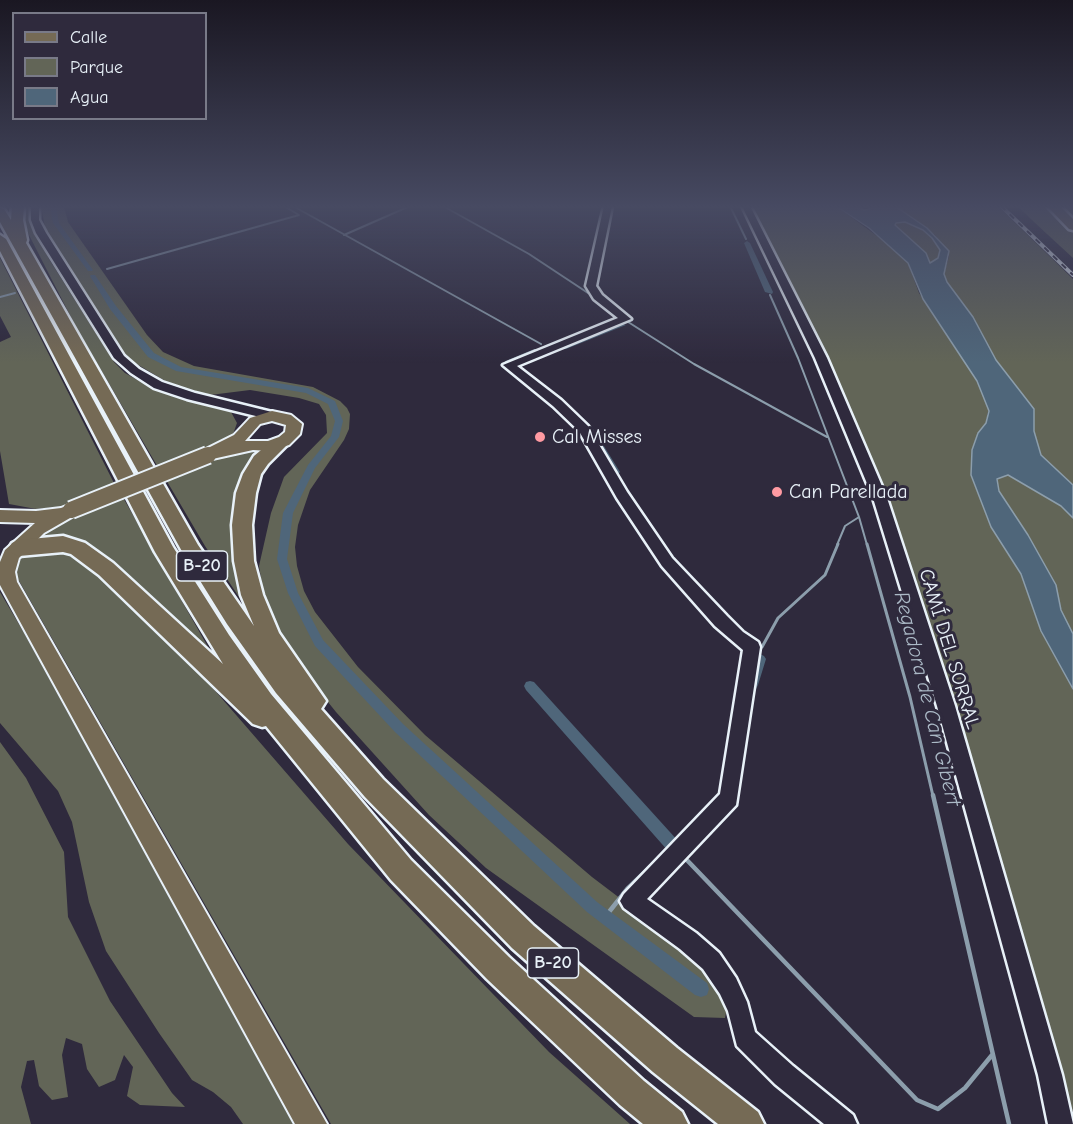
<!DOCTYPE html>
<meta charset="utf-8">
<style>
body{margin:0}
#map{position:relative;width:1073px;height:1124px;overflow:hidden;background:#2f2a3d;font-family:"Comic Neue",sans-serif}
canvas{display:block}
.legend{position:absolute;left:12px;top:12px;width:195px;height:108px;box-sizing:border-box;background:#2f2a3d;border:2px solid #797a88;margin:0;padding:8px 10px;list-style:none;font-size:18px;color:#e8f1f8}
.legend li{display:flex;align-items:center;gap:12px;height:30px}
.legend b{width:30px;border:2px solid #797a88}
</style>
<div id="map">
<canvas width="1073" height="1124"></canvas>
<ul class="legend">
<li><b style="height:8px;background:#756a55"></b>Calle</li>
<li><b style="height:16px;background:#626557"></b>Parque</li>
<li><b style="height:16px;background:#4f667a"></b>Agua</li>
</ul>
</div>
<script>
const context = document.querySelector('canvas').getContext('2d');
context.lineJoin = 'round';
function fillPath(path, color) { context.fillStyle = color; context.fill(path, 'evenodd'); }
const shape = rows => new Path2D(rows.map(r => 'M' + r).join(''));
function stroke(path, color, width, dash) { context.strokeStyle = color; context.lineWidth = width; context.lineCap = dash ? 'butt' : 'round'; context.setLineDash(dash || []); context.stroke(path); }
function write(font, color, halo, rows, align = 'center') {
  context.font = font + ' "Comic Neue",sans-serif'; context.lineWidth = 6; context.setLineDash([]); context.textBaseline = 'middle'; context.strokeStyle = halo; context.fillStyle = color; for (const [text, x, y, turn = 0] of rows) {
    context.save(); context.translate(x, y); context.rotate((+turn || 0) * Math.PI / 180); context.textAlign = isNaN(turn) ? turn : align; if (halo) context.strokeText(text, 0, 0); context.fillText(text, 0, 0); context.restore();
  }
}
fillPath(shape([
 [24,206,30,206,31,223,49,259,114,362,125,373,154,389,231,412,237,423,232,437,225,443,159,469,77,329,29,235,23,219],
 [41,206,64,206,68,222,147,335,163,352,194,366,313,387,340,401,347,408,350,414,349,429,344,440,310,490,298,525,295,547,297,566,304,591,315,612,358,667,425,735,592,877,708,965,728,1002,725,1018,694,1017,486,868,429,815,336,712,299,666,278,632,265,603,259,566,271,513,284,477,327,433,326,415,319,404,299,398,250,390,210,395,172,385,130,360,119,346,45,228],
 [749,206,836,206,888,244,908,263,919,293,977,381,989,406,986,423,978,433,972,450,971,475,991,527,1021,574,1041,631,1073,689,1073,1124,939,667,802,312],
 [895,206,998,206,1073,279,1073,485,1041,455,1034,431,1034,413,996,360,973,317,947,282,944,274,949,256,935,235],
 [1017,206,1073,206,1073,258,1034,222],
 [905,222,923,230,932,238,940,250,938,258,930,264,926,253,895,225,896,223],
 [0,258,116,487,68,506,36,509,9,504,0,451,0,342,11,337,0,316],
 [242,451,253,452,257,455,249,467,251,615,205,546,165,478,225,454],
 [1008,475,1061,506,1073,518,1073,634,1061,610,1052,578,999,491,997,479],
 [121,494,212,654,112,565,41,538,49,528],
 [42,549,71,551,90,565,165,633,348,844,549,1052,630,1124,331,1124,15,574,21,558],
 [0,592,23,631,293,1124,243,1124,231,1107,213,1092,192,1080,159,1033,106,951,89,902,72,822,58,791,0,723],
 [0,742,26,778,64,852,68,917,110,1001,172,1093,185,1107,140,1105,127,1096,133,1067,124,1055,115,1080,99,1087,87,1069,82,1044,66,1038,62,1055,68,1097,52,1100,39,1086,34,1060,27,1061,21,1087,31,1124,0,1124]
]), '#626557');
const water = shape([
 [836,206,854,206,864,210,869,209,870,206,895,206,927,228,949,251,944,274,947,282,973,317,996,360,1034,409,1034,431,1041,455,1073,485,1073,518,1061,506,1008,475,997,479,999,491,1028,535,1056,585,1061,610,1073,634,1073,689,1041,631,1021,574,991,527,971,475,972,450,978,433,986,423,989,411,977,381,923,299,908,263,869,228,836,206],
 [905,222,923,230,932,238,940,250,938,258,930,263,926,253,895,225,896,223,905,222]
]);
fillPath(water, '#4f667a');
stroke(water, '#8c9eac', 1.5);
stroke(shape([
 [293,206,541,344],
 [443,206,529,254,588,293],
 [730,206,746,239],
 [344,235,410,206],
 [107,269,299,215,284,206],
 [770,295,798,358,859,517,867,545],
 [0,297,15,293],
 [625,320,694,364,827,437],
 [509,364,506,362,535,350],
 [837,545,845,526,859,517]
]), '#8c9eac', 2);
stroke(shape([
 [867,544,910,697,933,796],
 [762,647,778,618,825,575,838,544]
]), '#8c9eac', 3);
stroke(shape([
 [933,795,1009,1124],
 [684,857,917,1100,938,1109,965,1088,992,1055],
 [605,917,628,888,654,863]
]), '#8c9eac', 4.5);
fillPath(shape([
 [50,206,56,206,59,223,93,270,92,271,88,271,53,223,50,206],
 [747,241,750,243,773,292,772,294,765,292,744,243,747,241],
 [91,275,95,275,116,306,154,353,181,367,308,388,335,401,343,421,339,437,315,468,293,513,287,559,298,593,323,640,403,724,597,902,707,983,709,989,707,995,701,997,695,995,587,912,395,732,315,646,288,593,277,559,283,513,308,465,331,436,335,421,328,404,306,393,176,371,148,357,110,309,90,276,91,275],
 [619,323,626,325,566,349,563,349,559,347,619,323],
 [589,426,592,427,620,472,618,474,612,474,610,472,585,429,589,426],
 [760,654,764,656,766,659,758,685,756,689,752,690,748,689,746,685,754,659,756,656,760,654],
 [530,681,534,682,679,842,681,847,679,852,674,854,669,852,526,690,524,686,526,682,530,681]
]), '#4f667a');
const minor = shape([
 [31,206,39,206,39,220,46,233,124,356,139,369,162,382,195,393,276,413,278,416,276,419,272,420,187,399,154,388,131,373,114,358,36,233,31,220,31,206],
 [604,206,612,206,596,286,602,295,631,319,517,366,561,400,588,426,627,492,672,558,727,616,743,632,758,642,760,647,736,805,647,899,696,933,719,953,736,978,747,1002,755,1032,793,1066,853,1115,857,1124,824,1124,775,1084,737,1046,728,1011,720,994,703,969,680,949,624,908,620,901,624,894,720,794,743,650,715,626,662,566,617,498,579,431,553,406,503,365,618,318,594,299,586,286,604,206],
 [742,206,750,206,827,358,887,498,955,706,1062,1075,1073,1124,1048,1124,1038,1075,937,706,873,498,815,358,742,206]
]);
const major = shape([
 [272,411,291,415,302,424,300,434,289,445,269,451,253,450,208,460,202,459,200,455,202,451,234,435,250,418,272,411],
 [272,421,286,425,285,432,279,437,268,441,245,441,260,424,272,421],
 [71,504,77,506,79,510,77,514,44,533,19,558,15,572,17,582,327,1124,295,1124,0,585,0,562,5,550,35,523,0,522,0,510,36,511,61,508,71,504]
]);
const highway = shape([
 [12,206,24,206,23,220,27,240,26,243,198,545,254,626,241,595,234,561,232,525,236,493,243,474,254,456,273,440,279,438,285,440,288,444,268,464,261,474,256,493,252,525,254,561,263,595,279,633,326,701,321,709,383,779,534,926,677,1048,758,1112,764,1124,718,1124,653,1072,512,948,365,797,276,693,227,624,184,555,0,222,0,208,4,209,11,220,12,206],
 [1047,206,1060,206,1073,219,1073,230,1069,229,1047,206],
 [0,235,6,239,173,547,229,635,271,694,411,860,509,957,644,1081,682,1112,688,1124,643,1124,620,1105,487,979,391,880,266,726,262,727,253,724,99,575,71,554,63,552,19,556,12,553,9,548,12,543,19,540,63,536,85,543,113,563,223,664,155,552,0,251,0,235]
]);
stroke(minor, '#e8f1f8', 5);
stroke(major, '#e8f1f8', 4);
stroke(highway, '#e8f1f8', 5);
fillPath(minor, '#2f2a3d');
fillPath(major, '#756a55');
fillPath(highway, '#756a55');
const rail = shape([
 [1001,206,1073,275]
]);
stroke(rail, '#e8f1f8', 4);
stroke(rail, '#2f2a3d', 2, [6]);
const majorBridge = shape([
 [71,510,208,455]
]);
stroke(majorBridge, '#e8f1f8', 20, []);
stroke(majorBridge, '#756a55', 16);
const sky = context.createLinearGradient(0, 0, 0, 363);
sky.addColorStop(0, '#1a1722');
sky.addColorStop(0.57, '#474a62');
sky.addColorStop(1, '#474a6200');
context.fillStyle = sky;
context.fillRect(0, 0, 1073, 363);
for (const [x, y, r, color] of [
 [540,437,6,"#ff9aa2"],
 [777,492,6,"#ff9aa2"]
]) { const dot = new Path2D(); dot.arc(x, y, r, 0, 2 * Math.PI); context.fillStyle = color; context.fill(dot); stroke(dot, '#2f2a3d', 2); }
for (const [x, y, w] of [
 [202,566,51],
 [553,963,51]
]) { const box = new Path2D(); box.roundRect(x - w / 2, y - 15, w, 30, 4.5); context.fillStyle = '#2f2a3d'; context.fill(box); stroke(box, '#e8f1f8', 1.5); }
write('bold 18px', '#e8f1f8', null, [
 ["B-20",202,566],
 ["B-20",553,963]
]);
write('20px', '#e8f1f8', '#2f2a3d', [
 ["Cal Misses",552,437],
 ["Can Parellada",789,492]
], 'left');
write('20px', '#e8f1f8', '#2f2a3d', [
 ["CAMÍ DEL SORRAL",949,649,73]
]);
write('italic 21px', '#abb9c6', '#2f2a3d', [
 ["Regadora de Can Gibert",927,699,76]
]);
</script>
